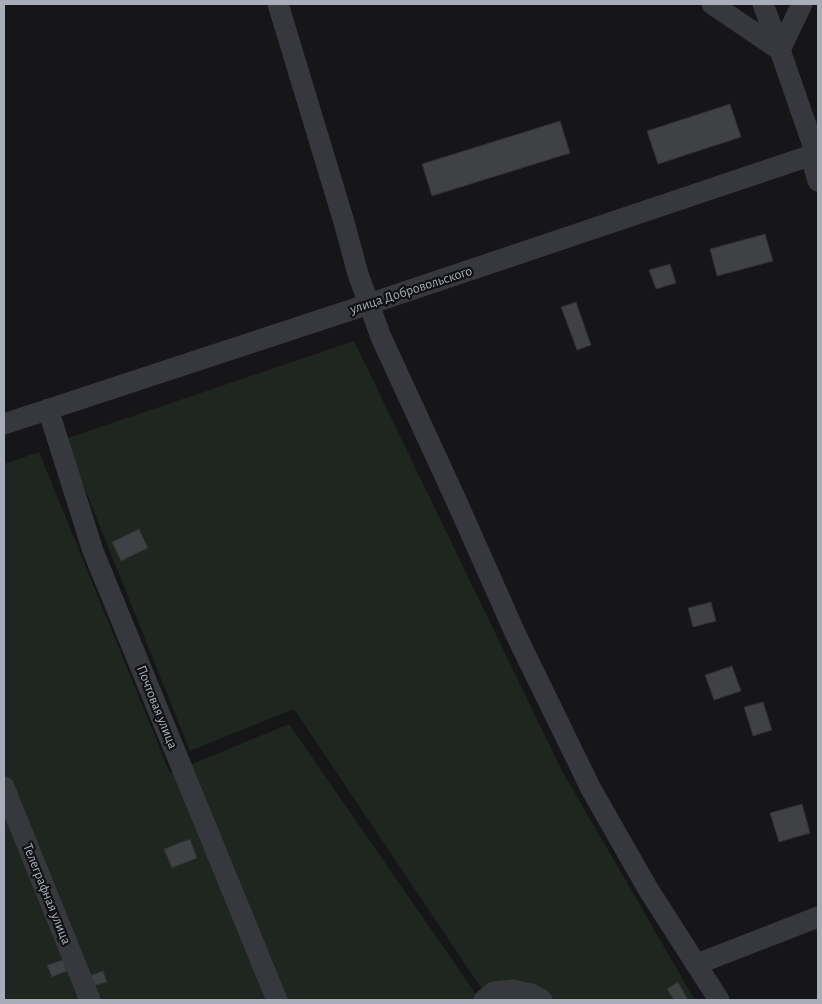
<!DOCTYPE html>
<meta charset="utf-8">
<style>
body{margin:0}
#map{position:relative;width:822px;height:1004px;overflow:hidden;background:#161618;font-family:"Alegreya Sans",sans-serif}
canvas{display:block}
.frame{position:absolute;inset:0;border:5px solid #a8adb8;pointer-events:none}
</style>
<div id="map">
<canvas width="822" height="1004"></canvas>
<div class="frame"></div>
</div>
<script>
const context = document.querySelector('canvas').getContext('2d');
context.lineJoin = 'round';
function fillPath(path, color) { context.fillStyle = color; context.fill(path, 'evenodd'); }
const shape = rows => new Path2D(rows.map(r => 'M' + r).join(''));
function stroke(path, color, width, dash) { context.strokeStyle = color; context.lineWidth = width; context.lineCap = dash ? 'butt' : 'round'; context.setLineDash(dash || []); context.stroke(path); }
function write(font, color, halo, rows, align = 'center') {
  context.font = font + ' "Alegreya Sans",sans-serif'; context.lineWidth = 4.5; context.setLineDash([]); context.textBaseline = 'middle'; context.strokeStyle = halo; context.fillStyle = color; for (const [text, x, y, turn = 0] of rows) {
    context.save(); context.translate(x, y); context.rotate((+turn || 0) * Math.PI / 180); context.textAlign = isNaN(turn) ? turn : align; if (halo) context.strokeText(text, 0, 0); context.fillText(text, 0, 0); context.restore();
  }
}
fillPath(shape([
 [354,341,561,769,695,1000,494,1000,479,985,294,709,190,751,65,439],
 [39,452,170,773,289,724,480,1000,4,1000,4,464]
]), '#1e261f');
const building = shape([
 [730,104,741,137,658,164,647,131,730,104],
 [560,121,570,153,432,196,422,164,560,121],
 [765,234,773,261,717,276,710,249,765,234],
 [670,264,676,283,656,289,649,270,670,264],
 [576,302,591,345,577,350,561,307,576,302],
 [139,529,148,548,121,561,112,542,139,529],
 [711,602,716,621,693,627,688,608,711,602],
 [732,666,741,691,714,700,705,675,732,666],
 [763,702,772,730,753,736,744,707,763,702],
 [802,804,810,833,779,842,770,813,802,804],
 [190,839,197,858,172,868,164,849,190,839],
 [63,960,67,971,52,977,47,965,63,960],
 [103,971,107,982,93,986,89,976,103,971],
 [678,982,688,1000,674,1000,667,989,678,982]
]);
fillPath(building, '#404145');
stroke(building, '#303034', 1);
stroke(shape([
 [278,4,344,222,358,274,381,337,456,500,516,635,591,789,648,889,719,1000],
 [712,4,780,50,816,154],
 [763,4,780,50],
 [780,50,802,4],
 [811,156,818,181],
 [48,409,93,551,277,1000],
 [4,424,369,304,818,153],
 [4,787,90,1000],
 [697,964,818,917],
 [484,1000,494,992,513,990,531,994,542,1000]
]), '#37383d', 21);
write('14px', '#a8adb8', '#111113', [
 ["улица Добровольского",411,290,-18],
 ["Почтовая улица",157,707,68],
 ["Телеграфная улица",47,894,68]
]);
</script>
